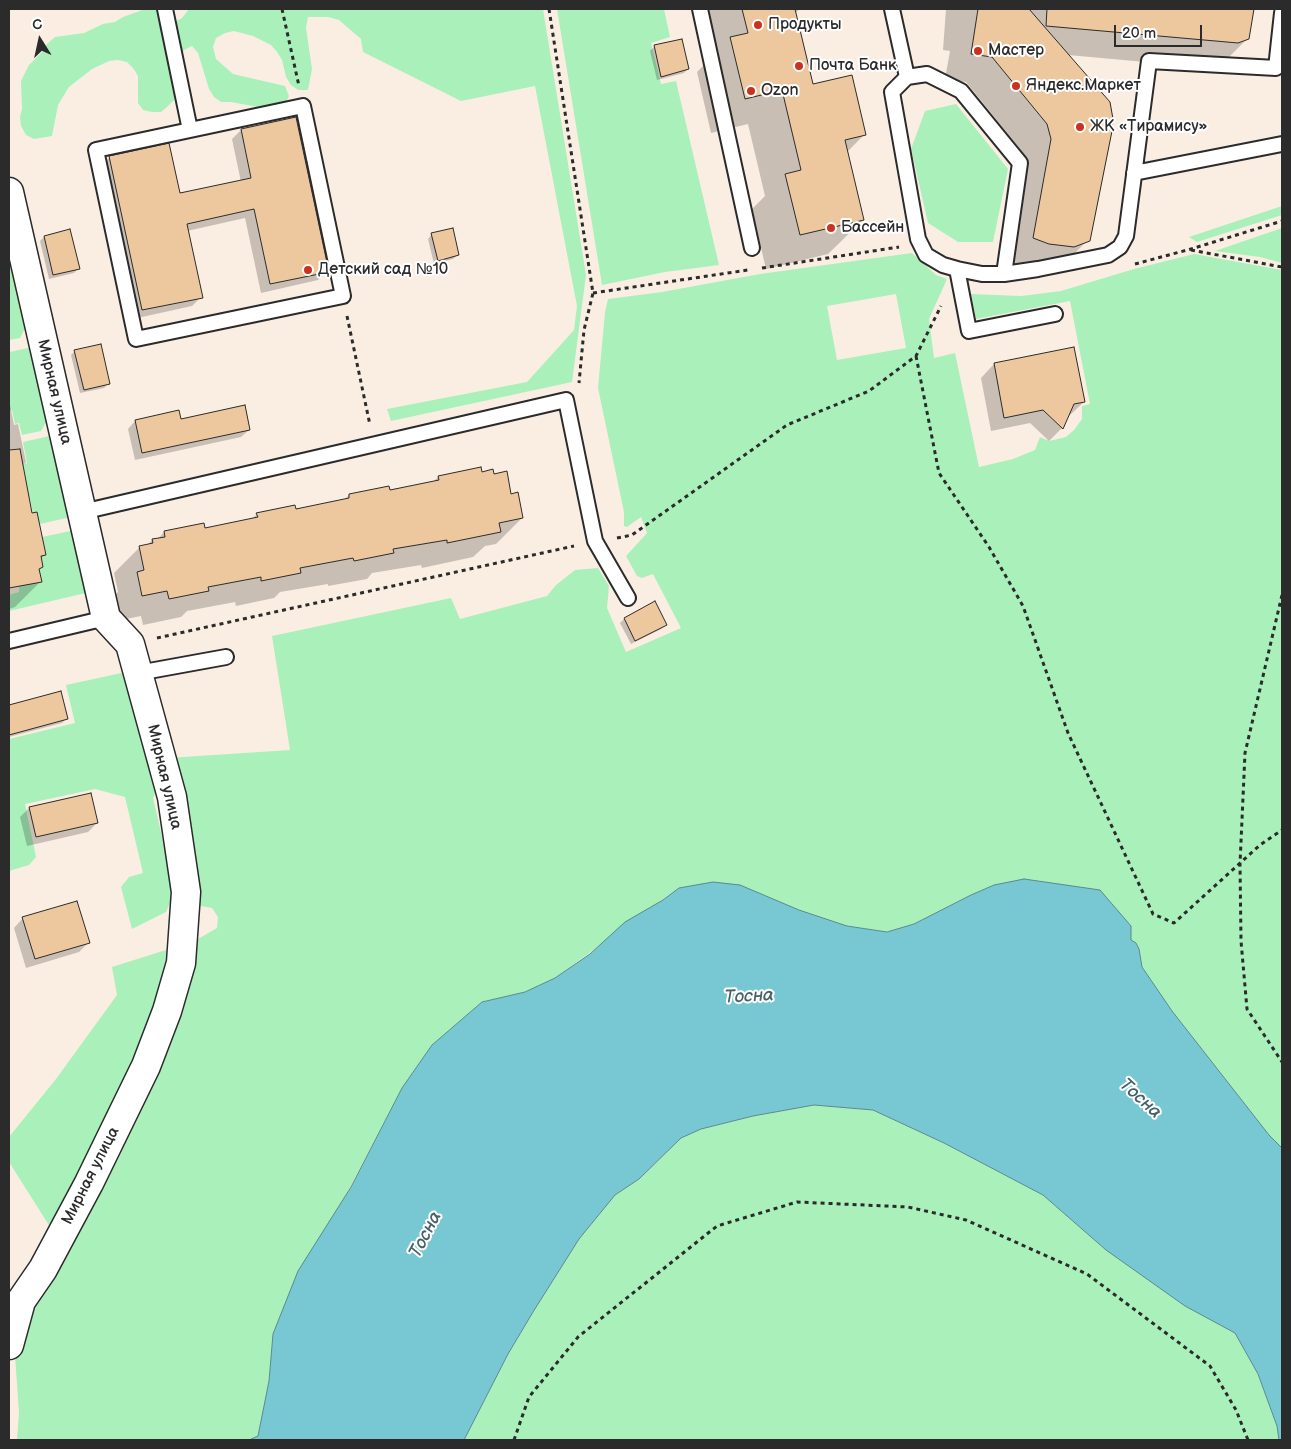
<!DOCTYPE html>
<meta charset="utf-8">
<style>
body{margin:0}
#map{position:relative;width:1291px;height:1449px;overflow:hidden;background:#faeee2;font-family:"Balsamiq Sans",sans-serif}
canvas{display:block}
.frame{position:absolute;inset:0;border:10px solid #2b2b2b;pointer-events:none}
.north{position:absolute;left:15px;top:15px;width:50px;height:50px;-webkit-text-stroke:4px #fff;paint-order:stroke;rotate:350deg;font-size:14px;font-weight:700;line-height:20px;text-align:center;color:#2b2b2b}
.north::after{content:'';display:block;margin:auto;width:18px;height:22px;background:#2b2b2b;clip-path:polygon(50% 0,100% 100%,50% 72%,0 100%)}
.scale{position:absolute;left:1114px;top:25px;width:88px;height:22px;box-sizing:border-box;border:2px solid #2b2b2b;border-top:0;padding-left:6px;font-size:15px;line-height:18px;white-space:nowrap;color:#2b2b2b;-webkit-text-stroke:4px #fff;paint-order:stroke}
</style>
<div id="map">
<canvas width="1291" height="1449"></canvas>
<div class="frame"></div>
<div class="north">С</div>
<div class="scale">20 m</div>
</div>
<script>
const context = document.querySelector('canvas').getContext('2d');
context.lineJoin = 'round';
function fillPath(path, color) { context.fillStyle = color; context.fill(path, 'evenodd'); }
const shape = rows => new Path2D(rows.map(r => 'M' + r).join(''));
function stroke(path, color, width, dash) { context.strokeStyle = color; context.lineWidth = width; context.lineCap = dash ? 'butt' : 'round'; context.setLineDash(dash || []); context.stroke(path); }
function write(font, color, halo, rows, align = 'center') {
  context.font = font + ' "Balsamiq Sans",sans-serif'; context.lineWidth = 4; context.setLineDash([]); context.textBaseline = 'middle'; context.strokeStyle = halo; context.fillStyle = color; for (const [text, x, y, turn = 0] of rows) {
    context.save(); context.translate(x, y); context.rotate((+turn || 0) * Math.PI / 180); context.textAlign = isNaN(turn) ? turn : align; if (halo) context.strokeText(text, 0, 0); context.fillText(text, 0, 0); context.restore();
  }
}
fillPath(shape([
 [145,9,157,9,173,23,182,18,189,9,543,9,586,275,572,382,391,421,387,409,527,382,574,330,577,306,535,86,461,101,363,52,361,39,339,20,328,17,308,17,306,28,312,69,308,90,298,90,291,85,286,77,282,60,277,52,271,45,253,36,234,31,225,33,216,38,213,47,216,59,233,74,285,86,289,96,285,105,258,107,231,102,221,102,214,97,209,89,198,53,192,46,184,50,177,60,178,89,175,99,168,106,161,112,152,112,143,110,138,103,138,76,133,68,127,62,118,60,109,61,92,69,69,87,58,105,52,136,34,139,26,135,21,126,20,117,22,109,21,81,29,65,43,51,47,44,55,37,84,33,103,24,115,22,123,17],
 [557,9,664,9,670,37,651,43,661,84,676,81,719,265,665,272,602,285],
 [956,104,1008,169,993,242,958,242,928,223,911,149,925,111],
 [1282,206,1282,215,1197,242,1189,237],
 [1282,228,1282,263,1260,257,1215,251],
 [912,253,936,275,947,279,929,319,934,358,955,353,979,467,1013,459,1035,450,1040,437,1049,441,1066,437,1074,430,1082,419,1082,406,1090,404,1070,301,976,319,971,294,1021,296,1061,291,1134,269,1194,254,1282,270,1282,1148,1269,1135,1172,1011,1142,967,1139,949,1136,943,1131,940,1131,926,1119,913,1024,879,994,885,971,895,914,924,887,932,847,926,799,910,679,888,555,978,525,992,482,1002,432,1045,402,1088,273,1334,269,1381,258,1436,249,1440,17,1440,19,1413,14,1341,29,1305,95,1200,156,1078,188,980,192,948,198,939,217,928,218,917,212,908,201,906,192,913,168,758,290,750,272,636,451,598,460,619,547,596,556,585,575,570,598,568,609,586,607,608,626,652,681,628,653,574,642,578,637,576,626,556,647,533,641,517,627,527,624,526,624,512,598,388,605,312,608,299,662,292,760,274],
 [896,294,906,348,837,360,827,306],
 [9,257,26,326,20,338,9,340],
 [33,347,48,419,41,431,22,435,19,423,15,424,12,410,9,411,9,352],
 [54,435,71,517,40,524,37,513,33,513,30,500,26,501,21,477,25,476,23,464,27,463,23,442],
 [75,530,90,592,9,611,9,595,19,592,19,586,42,582,39,569,43,567,41,556,46,555,42,537],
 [126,672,159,786,153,798,169,867,173,896,166,912,132,929,121,887,129,877,143,873,125,797,95,789,25,804,36,857,29,865,9,871,9,739,75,723,66,685],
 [169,949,174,949,159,1014,52,1230,9,1162,9,1137,56,1079,117,995,112,967],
 [814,1105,873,1110,944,1143,1043,1195,1106,1250,1185,1306,1235,1333,1258,1374,1277,1426,1279,1440,464,1440,508,1354,533,1312,579,1239,615,1195,639,1179,681,1138,701,1129,753,1116]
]), '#aaf0bb');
const water = shape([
 [1024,879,1100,890,1131,926,1131,940,1136,943,1139,949,1142,967,1172,1011,1269,1135,1282,1148,1282,1440,1279,1440,1277,1426,1258,1374,1235,1333,1185,1306,1106,1250,1043,1195,944,1143,873,1110,814,1105,753,1116,701,1129,681,1138,639,1179,615,1195,579,1239,533,1312,508,1354,464,1440,249,1440,258,1436,269,1381,273,1334,298,1271,351,1187,402,1088,432,1045,482,1002,525,992,555,978,590,954,625,922,663,900,679,888,713,882,740,885,799,910,847,926,887,932,914,924,971,895,994,885,1024,879]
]);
fillPath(water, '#78c8d3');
stroke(water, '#598990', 1);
fillPath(shape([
 [700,9,800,9,795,13,812,86,864,135,847,152,863,220,828,254,766,269,752,209,765,196,748,124,711,133,697,72,711,58],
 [946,9,1252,9,1253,11,1248,38,1222,64,1211,68,1068,55,1088,240,1062,266,1023,270,1008,264,1025,166,1021,150,966,82,945,79,950,51,943,50],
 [655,46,688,69,684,73,657,80,650,51],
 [241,130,328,271,318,280,261,293,245,218,187,231,201,297,192,306,133,319,100,167,110,157,179,195,241,182,232,139],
 [432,234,458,255,453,259,434,264,428,239],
 [44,237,78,269,74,273,49,279,40,241],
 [1073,349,1084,402,1070,415,1067,416,1062,428,1049,441,1030,423,991,431,981,378,994,364],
 [75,351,109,383,104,388,80,393,71,355],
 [9,400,14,425,18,424,26,462,22,466,32,515,45,555,40,559,42,567,38,571,41,581,15,607,9,609],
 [180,420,249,430,241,437,135,460,128,429,135,421],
 [481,473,493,475,510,495,522,518,496,544,485,546,473,557,422,568,421,565,372,573,367,579,328,586,328,584,280,592,274,598,236,606,235,602,187,611,181,617,143,625,141,616,116,621,111,599,118,592,114,573,140,547,147,546,152,540,158,539,164,532,204,530,251,520,257,514,295,511,343,501,349,495,389,492,433,482,438,477],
 [655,603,666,625,661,629,631,644,620,623,624,619],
 [60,693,66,719,62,723,9,737,9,706],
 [29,808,97,823,88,832,27,846,20,817],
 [23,918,88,943,79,952,26,968,14,928]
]), '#0003');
const building = shape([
 [742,9,795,9,813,84,852,75,866,135,845,140,864,220,800,235,785,174,801,170,782,90,745,99,730,37,748,33,742,9],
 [978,9,1029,9,1110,102,1113,119,1112,131,1090,241,1074,247,1049,244,1033,238,1051,139,1047,124,992,57,971,54,978,9],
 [1047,9,1254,9,1249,39,1238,43,1046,26,1047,9],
 [682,39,689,69,661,77,654,45,682,39],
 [296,117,329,272,270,284,254,209,187,224,203,298,142,310,109,156,169,143,180,193,251,178,241,129,296,117],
 [453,228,459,255,438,261,431,233,453,228],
 [70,229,80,269,53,275,44,236,70,229],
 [101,344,110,384,84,390,74,350,101,344],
 [1074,347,1085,402,1074,404,1063,429,1043,410,1004,418,994,363,1074,347],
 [245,405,250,430,142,453,135,420,179,410,181,419,245,405],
 [20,449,32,513,37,512,46,555,41,556,43,567,39,569,42,582,9,588,9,450,20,449],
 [481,467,482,472,493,469,494,474,507,471,511,494,518,492,523,518,499,523,501,532,447,543,447,540,393,549,394,553,354,561,353,558,300,568,301,573,261,581,261,577,208,587,209,591,169,599,167,591,142,596,137,572,144,570,139,546,153,543,152,539,165,537,164,531,204,523,205,528,258,517,256,513,295,505,296,509,349,498,349,494,389,486,390,490,439,480,438,476,481,467],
 [655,601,667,625,635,641,624,618,655,601],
 [61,691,68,719,9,735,9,705,61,691],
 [91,793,98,823,36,837,29,807,91,793],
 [77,901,90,943,35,959,22,917,77,901]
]);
fillPath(building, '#edc79d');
stroke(building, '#2b2b2b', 1);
const lane = shape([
 [165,9,190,130],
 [700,9,752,248],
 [892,9,907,77,892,92,918,239,926,255,943,265,957,269,969,331,1055,314],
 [907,77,927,74,961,91,1020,163,1004,274],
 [303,106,343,296,136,339,96,150,303,106],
 [1134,173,1282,144],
 [957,269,982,274,1004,274,1038,269,1108,255,1120,247,1126,236,1149,61,1276,68,1282,13],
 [82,512,566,400,595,541,628,598],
 [9,641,106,618],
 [138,673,226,657]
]);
const street = shape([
 [9,192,106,618,130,644,172,797,186,892,181,963,167,1011,146,1066,89,1183,43,1269,21,1301,9,1345]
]);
stroke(lane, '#2b2b2b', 18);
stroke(street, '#2b2b2b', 31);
stroke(shape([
 [282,9,299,86],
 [549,9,593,293,584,330,579,383],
 [1191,250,1282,267],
 [1135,264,1191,249,1282,221],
 [762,268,899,247],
 [593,293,748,270],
 [347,316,370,425],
 [916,356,939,473,989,547,1023,606,1068,733,1153,914,1174,923,1260,845,1282,830],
 [617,538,632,535,787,425,869,391,916,356,941,306],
 [1282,595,1245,753,1240,864,1241,941,1247,1009,1282,1062],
 [157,638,574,546],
 [514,1440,529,1397,578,1337,717,1226,797,1202,908,1207,966,1220,1087,1274,1210,1366,1236,1410,1248,1440]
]), '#2b2b2b', 3, [4, 4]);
stroke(lane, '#fff', 14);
stroke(street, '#fff', 28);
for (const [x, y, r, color] of [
 [758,25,5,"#c8321e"],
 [978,51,5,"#c8321e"],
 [799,66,5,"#c8321e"],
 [1016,86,5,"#c8321e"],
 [751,91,5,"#c8321e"],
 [1080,127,5,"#c8321e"],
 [831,228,5,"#c8321e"],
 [308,270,5,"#c8321e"]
]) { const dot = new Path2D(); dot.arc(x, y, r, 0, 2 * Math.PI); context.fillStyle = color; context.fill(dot); stroke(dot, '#fff', 2); }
write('16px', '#2b2b2b', '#fff', [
 ["Продукты",768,25],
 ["Мастер",988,51],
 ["Почта Банк",809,66],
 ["Яндекс.Маркет",1026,86],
 ["Ozon",761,91],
 ["ЖК «Тирамису»",1090,127],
 ["Бассейн",841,228],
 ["Детский сад №10",318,270]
], 'left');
write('16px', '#2b2b2b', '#fff', [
 ["Мирная улица",54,392,77],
 ["Мирная улица",164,777,77],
 ["Мирная улица",91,1176,-63]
]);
write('italic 18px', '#466266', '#fff', [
 ["Тосна",749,997,-3],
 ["Тосна",1140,1099,42],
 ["Тосна",426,1235,-63]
]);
</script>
